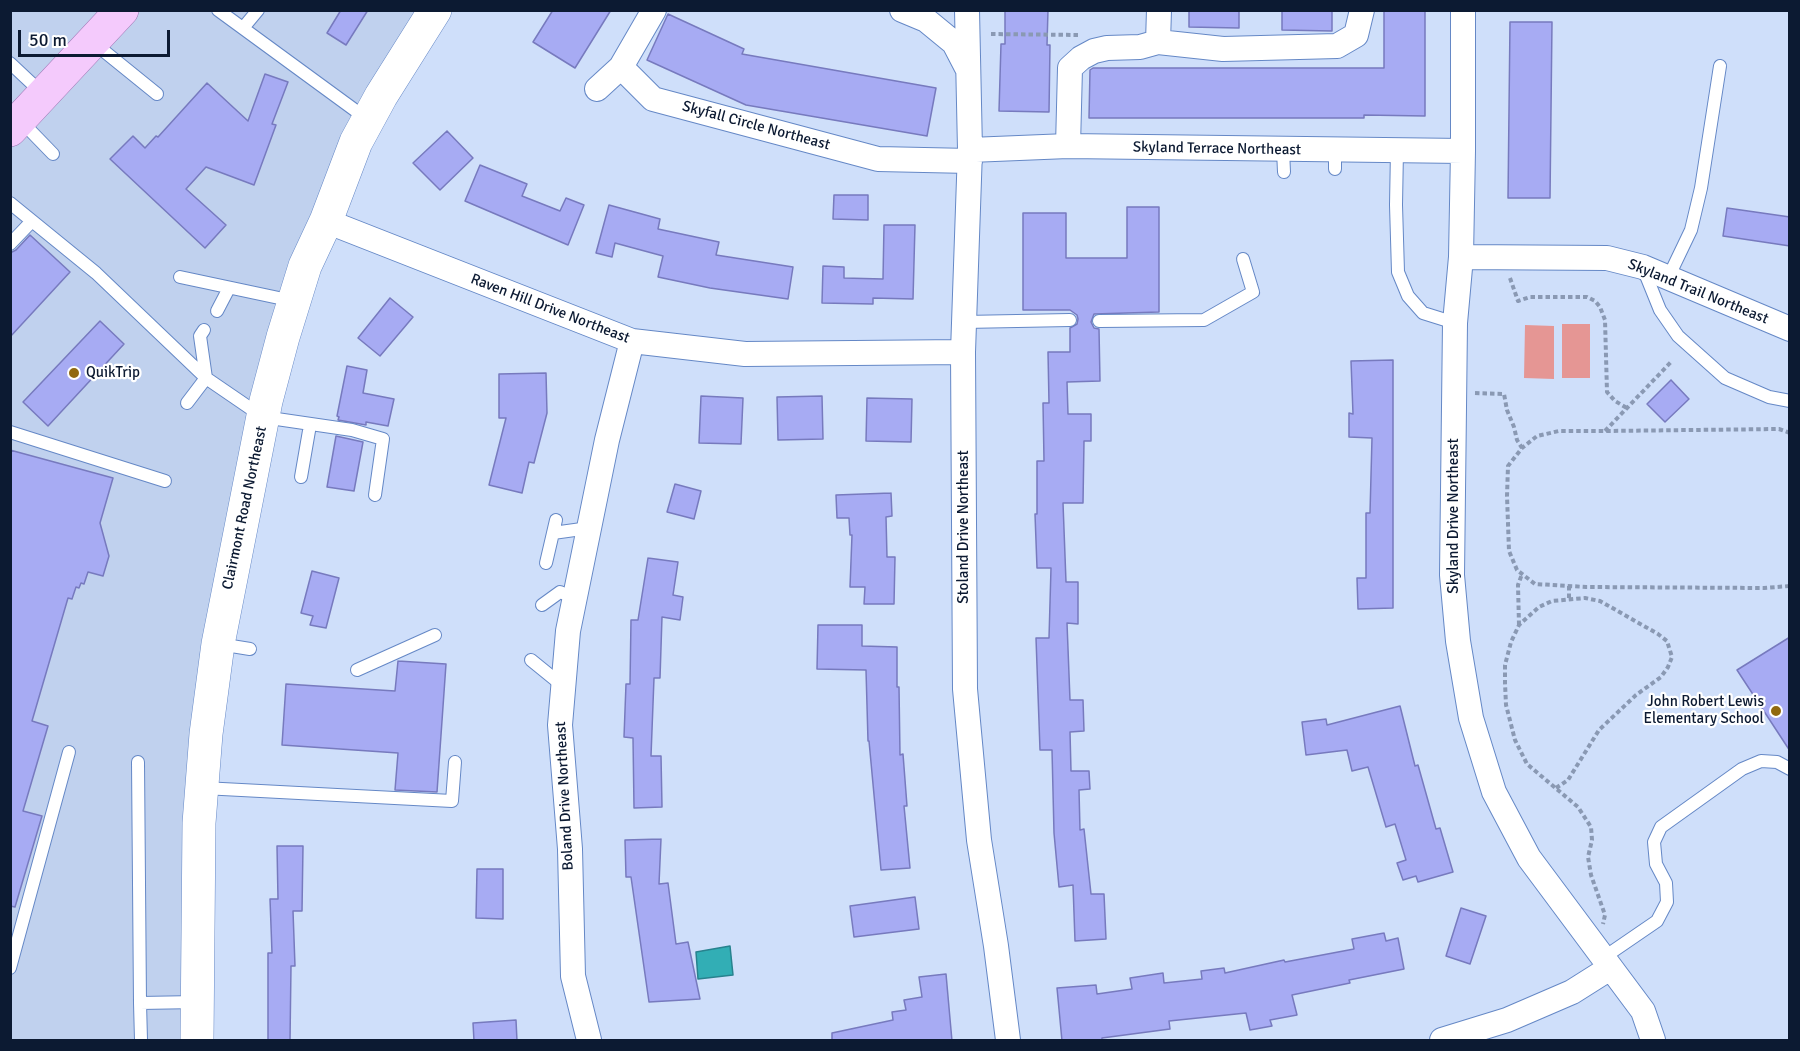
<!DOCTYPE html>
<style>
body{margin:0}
#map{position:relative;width:1800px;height:1051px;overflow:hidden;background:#cfdffa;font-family:Signika,sans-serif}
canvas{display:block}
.frame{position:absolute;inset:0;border:12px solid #0c1a32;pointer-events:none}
.scale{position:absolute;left:18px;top:30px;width:152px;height:27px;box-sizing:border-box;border:3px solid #0c1a32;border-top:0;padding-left:8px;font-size:18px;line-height:21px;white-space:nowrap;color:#0c1a32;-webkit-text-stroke:4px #fff;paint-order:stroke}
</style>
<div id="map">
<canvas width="1800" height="1051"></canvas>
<div class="frame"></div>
<div class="scale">50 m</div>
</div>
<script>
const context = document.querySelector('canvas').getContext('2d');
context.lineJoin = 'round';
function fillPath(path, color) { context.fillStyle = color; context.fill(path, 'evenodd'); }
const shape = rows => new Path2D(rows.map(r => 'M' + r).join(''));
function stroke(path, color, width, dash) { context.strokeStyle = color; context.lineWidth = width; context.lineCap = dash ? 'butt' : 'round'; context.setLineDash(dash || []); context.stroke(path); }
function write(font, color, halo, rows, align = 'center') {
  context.font = font + ' Signika,sans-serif'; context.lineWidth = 4.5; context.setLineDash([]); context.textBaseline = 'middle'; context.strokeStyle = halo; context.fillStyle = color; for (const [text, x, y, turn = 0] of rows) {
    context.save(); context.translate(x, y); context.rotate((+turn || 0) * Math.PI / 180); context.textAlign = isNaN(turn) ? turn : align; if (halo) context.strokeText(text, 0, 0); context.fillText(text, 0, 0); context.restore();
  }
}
fillPath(shape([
 [10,11,430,11,330,209,230,619,200,1040,11,1040]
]), '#c0d1ee');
fillPath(shape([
 [1562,324,1590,324,1590,378,1562,378],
 [1525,325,1554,326,1554,379,1524,378]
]), '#e59694');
const water = shape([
 [730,946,733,975,698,979,696,952,730,946]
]);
fillPath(water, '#32aeb5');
stroke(water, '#27828e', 1.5);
const building = shape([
 [341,10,368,10,346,45,327,33,341,10],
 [553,10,611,10,575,68,533,42,553,10],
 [1005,10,1048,10,1047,45,1050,45,1049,112,999,111,1001,44,1005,44,1005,10],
 [1189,10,1239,10,1239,28,1189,27,1189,10],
 [1282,10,1332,10,1332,31,1282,30,1282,10],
 [1384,10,1425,10,1425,116,1364,115,1364,118,1089,118,1090,70,1093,68,1384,68,1384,10],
 [668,14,744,49,742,54,936,88,927,136,746,105,647,60,668,14],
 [1510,22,1552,22,1550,198,1508,198,1510,22],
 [265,74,288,82,272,124,276,125,254,185,206,167,186,189,226,225,205,248,110,159,133,136,145,148,156,136,158,137,207,83,248,121,265,74],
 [447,131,473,158,440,190,413,163,447,131],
 [480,165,527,184,522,196,560,211,566,198,584,205,568,245,465,201,480,165],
 [834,195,868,195,868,220,833,219,834,195],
 [609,205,660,219,658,229,719,242,716,255,793,267,788,299,710,288,658,277,663,256,615,243,612,257,596,253,609,205],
 [1127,207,1159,207,1159,312,1094,314,1091,322,1094,328,1099,329,1100,381,1067,382,1068,414,1091,414,1091,441,1084,441,1083,503,1063,503,1066,582,1078,582,1078,624,1067,623,1070,700,1083,700,1084,731,1070,732,1071,771,1089,771,1090,789,1079,790,1080,830,1084,829,1091,894,1104,894,1106,939,1075,941,1073,885,1059,887,1054,833,1052,750,1040,750,1036,638,1049,638,1051,568,1037,568,1035,514,1037,514,1037,461,1044,461,1043,403,1049,403,1048,352,1070,352,1070,328,1077,324,1078,319,1077,315,1070,310,1023,310,1023,213,1066,213,1066,258,1127,258,1127,207],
 [1727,208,1790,217,1790,246,1723,236,1727,208],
 [884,225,915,225,913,299,873,298,873,304,822,303,823,266,844,267,844,278,883,279,884,225],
 [30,235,70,272,10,337,10,253,16,250,30,235],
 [390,298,413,317,380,356,358,338,390,298],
 [100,321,124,344,48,426,23,402,100,321],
 [1393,360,1393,608,1358,609,1357,578,1366,578,1366,513,1370,513,1372,438,1349,437,1349,413,1353,414,1351,361,1393,360],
 [347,366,367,370,363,393,394,399,388,426,366,422,366,425,338,420,339,417,337,416,347,366],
 [546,373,547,413,534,463,529,462,522,493,489,485,506,418,499,418,499,374,546,373],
 [1671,380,1689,399,1665,422,1647,404,1671,380],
 [701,396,743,398,741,444,699,443,701,396],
 [822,396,823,439,778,440,777,397,822,396],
 [867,398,912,399,911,442,866,441,867,398],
 [336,436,363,442,354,491,327,487,336,436],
 [10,450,113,478,100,523,109,556,103,576,88,572,84,584,81,583,79,588,76,587,72,599,68,598,32,721,48,726,23,811,42,816,15,907,10,906,10,450],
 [675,484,701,491,694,519,667,512,675,484],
 [891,493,892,516,886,517,887,557,895,557,894,604,864,604,865,587,850,587,852,535,850,535,849,518,837,518,836,495,891,493],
 [648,558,678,562,673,595,683,597,680,620,662,617,660,678,654,678,651,756,661,756,662,807,634,808,633,738,624,737,626,684,630,684,631,620,638,620,648,558],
 [312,571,339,578,326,628,310,625,313,616,301,613,312,571],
 [818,625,862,625,862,646,897,647,897,687,899,687,900,755,903,754,907,806,904,806,910,868,881,870,869,741,868,741,866,670,817,669,818,625],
 [1790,637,1790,751,1737,670,1790,637],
 [398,661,446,664,437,792,395,790,398,753,282,745,286,684,395,691,398,661],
 [1400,706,1415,766,1418,765,1436,829,1440,828,1453,872,1418,882,1416,876,1403,880,1397,863,1406,860,1395,824,1386,827,1368,767,1352,771,1347,750,1306,755,1302,722,1326,719,1327,725,1400,706],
 [661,839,659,884,668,883,676,944,688,942,700,999,649,1002,631,877,626,877,625,840,661,839],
 [277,846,303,846,302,911,293,911,295,966,291,966,290,1041,268,1041,268,953,272,953,270,899,278,899,277,846],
 [477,869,503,869,503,919,476,918,477,869],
 [915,897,919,929,854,937,850,906,915,897],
 [1461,908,1486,916,1470,964,1446,956,1461,908],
 [1384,933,1386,941,1398,938,1404,969,1349,980,1350,983,1292,995,1297,1015,1270,1020,1272,1026,1250,1030,1246,1013,1169,1021,1170,1029,1102,1038,1102,1041,1062,1041,1057,988,1096,985,1097,994,1132,989,1130,978,1163,973,1164,983,1202,979,1201,971,1224,968,1225,973,1284,960,1285,962,1354,949,1352,939,1384,933],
 [946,974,952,1041,832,1041,832,1033,893,1020,892,1012,906,1010,904,1000,922,997,919,977,946,974],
 [516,1020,517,1041,474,1041,473,1023,516,1020]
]);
fillPath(building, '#a7abf3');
stroke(building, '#777abe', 1.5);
const lane = shape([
 [218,10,367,119],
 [243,28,258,10],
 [94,43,157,94],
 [10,63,43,94],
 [21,121,53,154],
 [1283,150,1284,172],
 [1335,150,1335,169],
 [1397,150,1396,205,1398,272,1408,296,1423,313,1455,323],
 [10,203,96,273,206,378],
 [10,244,32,221],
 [1643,268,1660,310,1678,336,1725,378,1769,397,1790,401],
 [180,277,293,301],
 [1668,278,1691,230,1701,188,1720,66],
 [217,311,229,288],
 [1099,321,1204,320,1253,292,1243,259],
 [964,322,1070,320],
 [204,330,200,336,206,378],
 [187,403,206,378,263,417,352,430,383,439,375,495],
 [10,432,165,481],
 [301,477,310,425],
 [553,533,589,528],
 [546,563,556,520],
 [542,605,560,592,575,598],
 [219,644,250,649],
 [531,660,563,686],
 [357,670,435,635],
 [138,762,140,1003,197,1002],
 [203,788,452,801,455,762],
 [1603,958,1657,921,1667,902,1666,883,1656,864,1654,842,1661,827,1742,769,1761,761,1777,762,1790,769],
 [10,968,69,752],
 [140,1003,141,1040]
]);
const street = shape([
 [654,10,621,67,653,99,878,159,970,161],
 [902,10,926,20,954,43,967,68],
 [967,10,970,150,963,352,965,689,979,840,996,946,1008,1040],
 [1463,10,1463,151,1461,257,1455,323,1452,575,1458,641,1471,718,1494,792,1529,858,1643,1011,1653,1040],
 [1158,42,1223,49,1337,46,1356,35,1362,10],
 [597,89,621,67],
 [1068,146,1070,68,1081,58,1094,51,1107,48,1140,47,1158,42,1159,10],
 [970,150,1068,146,1463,151],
 [326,221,632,341,745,354,963,352],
 [1461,257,1607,258,1643,267,1790,329],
 [589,1040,573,976,570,849,560,725,568,631,607,440,632,341],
 [1442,1040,1507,1020,1572,992,1610,968]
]);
const secondary = shape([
 [197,1040,199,823,206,734,218,644,266,401,283,337,305,266,326,221,356,142,381,96,435,10]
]);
const primary = shape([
 [10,130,122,10]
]);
stroke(lane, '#6588c6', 14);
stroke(street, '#6588c6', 26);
stroke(secondary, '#6588c6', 34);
stroke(primary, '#9e75b4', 34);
stroke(shape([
 [991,34,1078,35],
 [1510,278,1518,301,1530,297,1587,297,1595,301,1600,307,1605,320,1607,392,1615,401,1627,408],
 [1475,393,1504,394,1507,410,1514,427,1517,440,1522,448],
 [1605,431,1671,362],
 [1790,433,1779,429,1605,431,1559,431,1537,436,1522,448,1508,466,1507,496,1509,551,1517,570,1535,584,1586,587,1764,588,1790,586],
 [1569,586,1569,598],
 [1519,625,1518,585,1522,574],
 [1556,788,1568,780,1599,730,1636,695,1661,677,1668,667,1672,657,1667,641,1658,634,1600,601,1585,598,1552,601,1539,607,1519,625,1511,642,1505,665,1505,683,1506,705,1515,740,1527,764,1578,807,1591,827,1592,840,1588,857,1591,875,1605,915,1603,924]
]), '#8a99b3', 4, [4.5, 3]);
stroke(lane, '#fff', 12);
stroke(street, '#fff', 24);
stroke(secondary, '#fff', 33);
stroke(primary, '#f4cafc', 33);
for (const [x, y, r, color] of [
 [74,373,6,"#916910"],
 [1776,711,6,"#916910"]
]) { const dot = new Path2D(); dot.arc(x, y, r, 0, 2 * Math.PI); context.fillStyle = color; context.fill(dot); stroke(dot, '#fff', 2); }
write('15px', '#0c1a32', '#fff', [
 ["Skyfall Circle Northeast",756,126,15],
 ["Skyland Terrace Northeast",1217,149,1],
 ["Skyland Trail Northeast",1698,292,22],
 ["Raven Hill Drive Northeast",550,309,21],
 ["Clairmont Road Northeast",245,508,-78],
 ["Skyland Drive Northeast",1454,516,-90],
 ["Stoland Drive Northeast",964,527,-90],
 ["Boland Drive Northeast",565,796,-93]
]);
write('15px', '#0c1a32', '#fff', [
 ["QuikTrip",86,373],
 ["John Robert Lewis",1764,702,"right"],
 ["Elementary School",1764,719,"right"]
], 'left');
</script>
